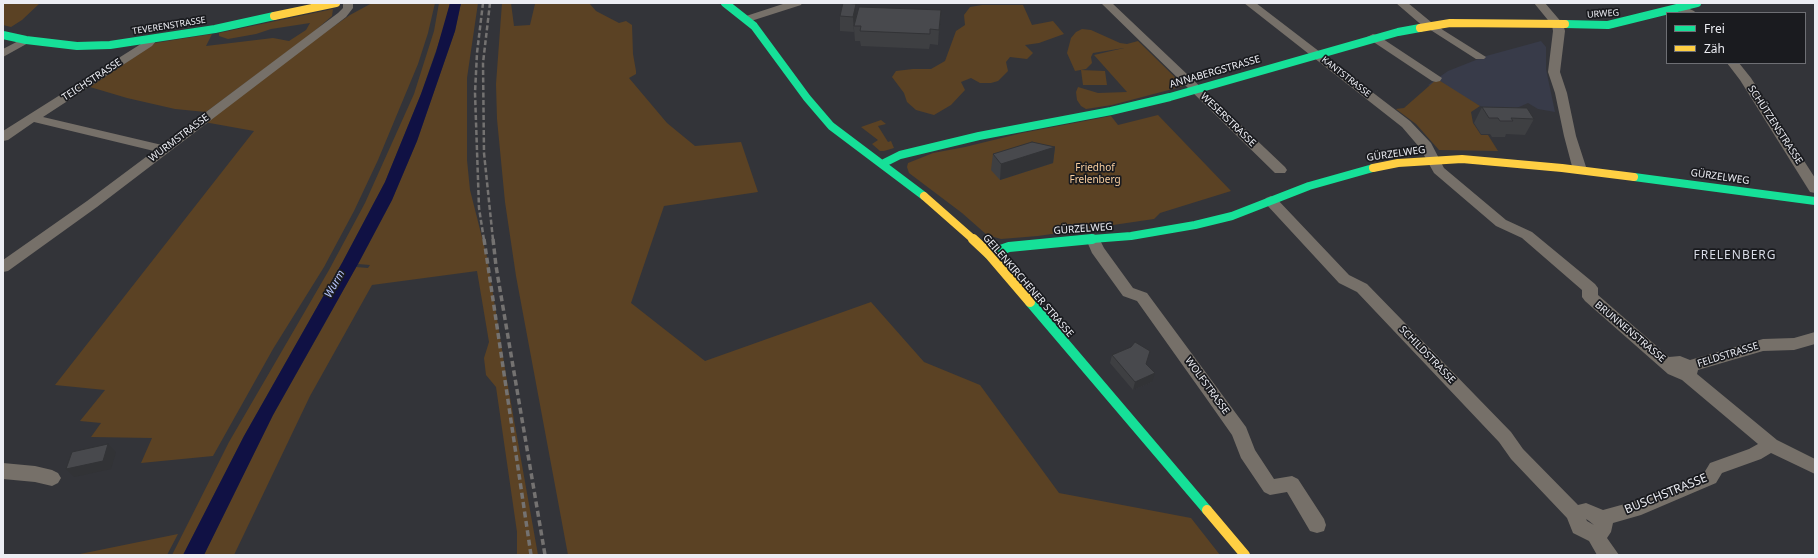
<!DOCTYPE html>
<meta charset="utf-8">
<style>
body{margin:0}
#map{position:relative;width:1818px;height:558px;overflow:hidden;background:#333439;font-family:"Noto Sans",sans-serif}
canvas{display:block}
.frame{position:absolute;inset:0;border:4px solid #ecedf3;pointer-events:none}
.legend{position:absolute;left:1666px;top:12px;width:140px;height:52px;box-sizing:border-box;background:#1a1b1f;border:1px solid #6e6f74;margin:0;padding:5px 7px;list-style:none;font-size:12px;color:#ecedf3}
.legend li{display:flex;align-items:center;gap:8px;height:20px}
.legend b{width:20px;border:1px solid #6e6f74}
</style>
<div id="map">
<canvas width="1818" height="558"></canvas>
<div class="frame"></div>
<ul class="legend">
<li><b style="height:5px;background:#16e098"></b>Frei</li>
<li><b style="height:5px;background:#ffcf43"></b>Zäh</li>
</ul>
</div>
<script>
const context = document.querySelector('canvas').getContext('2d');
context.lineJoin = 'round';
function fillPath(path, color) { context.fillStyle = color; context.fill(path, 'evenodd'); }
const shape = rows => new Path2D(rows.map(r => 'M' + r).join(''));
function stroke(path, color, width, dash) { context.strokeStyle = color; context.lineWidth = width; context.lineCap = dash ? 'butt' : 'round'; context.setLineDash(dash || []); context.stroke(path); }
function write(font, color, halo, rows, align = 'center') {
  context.font = font + ' "Noto Sans",sans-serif'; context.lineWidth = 3.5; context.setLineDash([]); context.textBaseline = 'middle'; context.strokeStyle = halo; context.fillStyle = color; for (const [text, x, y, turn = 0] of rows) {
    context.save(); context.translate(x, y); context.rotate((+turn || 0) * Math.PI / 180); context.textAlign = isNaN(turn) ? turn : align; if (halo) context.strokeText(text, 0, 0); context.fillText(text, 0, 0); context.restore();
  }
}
fillPath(shape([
 [1541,41,1546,47,1546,69,1555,112,1538,109,1528,103,1499,116,1467,99,1458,103,1428,85,1448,71,1486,56]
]), '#383b49');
fillPath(shape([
 [3,3,40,3,22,20,11,27,3,25],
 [372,3,435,3,428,33,418,64,378,160,354,211,324,267,273,349,213,456,141,463,152,438,91,437,101,423,80,421,105,390,55,385,254,131,204,122,314,40,350,15],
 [439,3,450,3,445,25,421,94,385,182,342,263,244,436,183,555,172,555,229,442,329,270,365,203,414,94,434,31],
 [461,3,478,3,467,78,467,160,470,190,487,257,506,375,538,555,517,555,517,532,496,387,486,375,484,358,489,342,477,271,372,285,310,396,234,555,204,555,273,415,325,323,356,267,368,268,370,265,358,264,392,200,417,141,455,31],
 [502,3,511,3,514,26,530,25,535,4,546,3,589,3,596,11,619,23,626,21,632,25,633,54,636,71,636,74,629,78,667,123,695,146,741,142,758,192,664,206,631,303,705,361,871,302,924,362,980,385,1059,493,1191,518,1220,555,568,555,516,276,505,202,497,119,496,84],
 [982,5,1023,5,1032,25,1053,21,1064,34,1039,43,1025,45,1033,53,1027,59,1010,57,1006,62,1008,71,998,81,991,83,980,83,971,78,961,82,965,90,951,105,934,115,916,110,907,102,904,93,892,77,896,71,913,69,931,69,945,61,956,31,965,25,964,15,970,7],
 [333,9,332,16,310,35,206,112,175,109,127,98,90,87,155,43,212,34,206,46,273,38,289,41,306,30,310,23,271,29,256,34,228,39,219,36,219,33],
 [1082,29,1091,30,1120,43,1127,44,1138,41,1184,86,1112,105,1086,109,1081,106,1077,100,1076,92,1078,87,1098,93,1127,92,1094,55,1124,48,1093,53,1091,57,1092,63,1086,69,1075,71,1067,53,1071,38,1076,32],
 [1081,70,1105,71,1107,85,1083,85],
 [1437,79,1480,106,1471,112,1473,123,1481,135,1488,135,1498,151,1439,150,1416,124,1396,109,1404,108],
 [1158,115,1231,191,1160,213,1154,219,1038,236,1001,239,987,235,962,213,909,173,907,167,908,163,933,153,965,147,1022,133,1111,116,1118,125],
 [881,120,886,124,878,126,888,142,891,141,894,148,884,151,880,151,872,144,878,140,861,127],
 [178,534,167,555,79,555,80,554]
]), '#5b4224');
fillPath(shape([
 [450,3,461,3,455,31,417,141,392,200,358,264,273,415,204,555,183,555,244,436,342,263,385,182,421,94,436,52]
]), '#101144');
fillPath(shape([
 [343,3,353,3,353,8,346,17,97,207,8,271,3,272,3,260,87,201,154,151,34,122,8,140,3,141,3,131,144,42,147,38,151,37,157,40,152,46,43,117,162,145,338,13,343,8,343,3],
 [786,3,802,3,801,5,751,21,747,22,741,19,743,17,786,3],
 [1101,3,1112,3,1285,167,1287,170,1285,173,1275,173,1101,3],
 [1244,3,1256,3,1410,121,1431,143,1444,168,1506,220,1532,232,1595,284,1598,288,1598,295,1669,357,1680,356,1690,360,1763,339,1794,338,1815,332,1815,344,1794,350,1763,351,1698,370,1697,374,1777,440,1815,459,1815,474,1771,453,1761,459,1722,473,1716,483,1641,515,1613,523,1611,532,1607,538,1619,555,1597,555,1589,541,1573,533,1567,518,1511,459,1499,442,1357,292,1339,283,1266,204,1264,201,1266,198,1271,196,1276,198,1349,275,1367,284,1511,432,1523,449,1578,505,1586,503,1603,510,1632,502,1704,473,1710,463,1749,449,1758,444,1682,380,1668,374,1585,301,1582,297,1582,290,1522,238,1496,226,1434,173,1420,148,1402,127,1244,3],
 [1586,519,1589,521,1594,525,1587,521,1586,519],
 [1396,3,1408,3,1431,22,1435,23,1443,30,1486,57,1484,59,1476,59,1429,29,1425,28,1396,3],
 [1534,3,1545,3,1563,24,1565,31,1560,72,1567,93,1576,136,1587,170,1585,173,1575,173,1573,170,1564,136,1555,93,1548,72,1553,31,1552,25,1534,3],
 [1681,5,1694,11,1696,13,1682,13,1677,10,1676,8,1681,5],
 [1373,34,1377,35,1442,78,1440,81,1436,82,1432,81,1369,39,1367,37,1373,34],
 [26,37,30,38,32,40,30,42,3,57,3,49,26,37],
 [1727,63,1739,63,1751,78,1815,178,1815,193,1810,192,1740,80,1727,63],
 [1093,234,1098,236,1104,248,1133,288,1147,293,1246,427,1255,450,1274,479,1292,476,1298,479,1324,519,1326,525,1324,531,1317,533,1310,531,1287,492,1270,495,1264,492,1241,458,1232,435,1206,398,1137,301,1123,296,1092,253,1086,239,1088,236,1093,234],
 [3,463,35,466,52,470,58,473,61,478,58,483,52,486,35,482,3,479,3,463]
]), '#767069');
stroke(shape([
 [725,3,754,26,807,98,831,126,924,196],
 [1565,24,1608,25,1697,3],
 [3,35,26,40,77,46,110,45,215,29,274,16],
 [882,164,900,155,979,136,1111,111,1170,97,1398,32,1420,28],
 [1634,177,1815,201],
 [1079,240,1131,236,1195,225,1232,216,1309,186,1373,168]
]), '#16e098', 8);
stroke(shape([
 [989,254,1009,247,1092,239],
 [1030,302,1207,510]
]), '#16e098', 10);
stroke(shape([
 [274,16,336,3],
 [1420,28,1450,23,1565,24],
 [1373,168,1398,163,1462,159,1562,168,1634,177],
 [924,196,974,240]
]), '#ffcf43', 8);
stroke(shape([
 [973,239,989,254,1030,302],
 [1207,510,1245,555]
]), '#ffcf43', 10);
stroke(shape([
 [483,3,477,53,475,93,479,208,484,240],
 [490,3,483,63,484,153,493,240]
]), '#747271', 2.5, [5, 2.5]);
stroke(shape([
 [484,239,531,555],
 [493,239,496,266,545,555]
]), '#747271', 3.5, [6, 3.5]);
fillPath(shape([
 [843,3,856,17,941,10,940,25,938,45,930,44,929,49,861,46,860,41,855,41,854,29,854,32,840,31,840,16],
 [1482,107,1534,119,1525,135,1506,134,1505,137,1492,137,1490,134,1481,134,1474,123],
 [1055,147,1053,163,1000,180,991,170,993,154],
 [1131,347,1146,364,1152,382,1133,390,1110,363,1112,355]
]), '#3e3f42');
fillPath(shape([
 [856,4,856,19,854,26,854,32,853,17],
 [941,10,940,25,938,45,939,30],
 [1055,147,1053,163,1000,180,1001,164],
 [1155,373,1152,382,1133,390,1135,382],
 [108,444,116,452,111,469,74,477,66,469]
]), '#323336');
const building = shape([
 [843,3,856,4,853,17,840,16,843,3],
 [859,7,941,10,939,30,930,29,930,34,860,31,861,26,854,26,859,7],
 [1482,107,1527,108,1534,119,1511,118,1513,121,1500,121,1498,118,1489,118,1482,107],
 [1032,142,1055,147,1001,164,993,154,1032,142],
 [1135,342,1150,351,1146,364,1155,373,1135,382,1112,355,1131,347,1135,342],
 [108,444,103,461,66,469,72,452,108,444]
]);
fillPath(building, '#48494d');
stroke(building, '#323336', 1);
write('9px', '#ecedf3', '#1a1b1f', [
 ["URWEG",1603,14,-4],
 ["TEVERENSTRASSE",169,26,-9],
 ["KANTSTRASSE",1346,77,38]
]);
write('10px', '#ecedf3', '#1a1b1f', [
 ["ANNABERGSTRASSE",1215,72,-16],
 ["TEICHSTRASSE",92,80,-33],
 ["WESERSTRASSE",1228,120,44],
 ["SCHÜTZENSTRASSE",1775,125,57],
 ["WURMSTRASSE",179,138,-37],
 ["GÜRZELWEG",1396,154,-8],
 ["GÜRZELWEG",1720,177,8],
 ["GÜRZELWEG",1083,229,-4],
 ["GEILENKIRCHENER STRASSE",1028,286,49],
 ["BRUNNENSTRASSE",1630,332,40],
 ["SCHILDSTRASSE",1427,355,46],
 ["FELDSTRASSE",1728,355,-17],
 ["WOLFSTRASSE",1207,386,54]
]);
write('10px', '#f9ce9e', '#1a1b1f', [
 ["Friedhof",1095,168],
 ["Frelenberg",1095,180]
]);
write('italic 11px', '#b6c4fb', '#1a1b1f', [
 ["Wurm",335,284,-61]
]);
context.letterSpacing = '1px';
write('12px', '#d8dbe6', '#1a1b1f', [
 ["FRELENBERG",1735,256]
]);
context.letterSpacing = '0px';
write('12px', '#ecedf3', '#1a1b1f', [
 ["BUSCHSTRASSE",1666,494,-22]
]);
</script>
